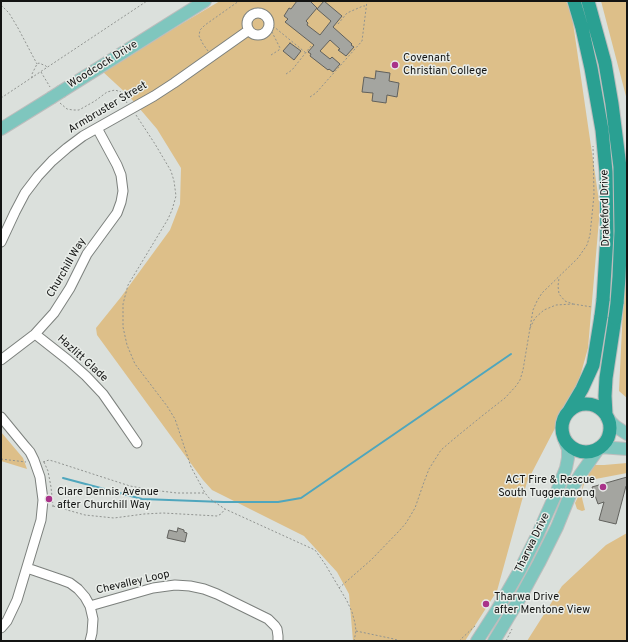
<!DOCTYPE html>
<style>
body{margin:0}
#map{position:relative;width:628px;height:642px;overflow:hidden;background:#dbe0dc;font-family:Overpass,sans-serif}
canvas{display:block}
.frame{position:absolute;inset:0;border:2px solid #131413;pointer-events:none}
</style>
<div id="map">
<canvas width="628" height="642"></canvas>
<div class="frame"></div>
</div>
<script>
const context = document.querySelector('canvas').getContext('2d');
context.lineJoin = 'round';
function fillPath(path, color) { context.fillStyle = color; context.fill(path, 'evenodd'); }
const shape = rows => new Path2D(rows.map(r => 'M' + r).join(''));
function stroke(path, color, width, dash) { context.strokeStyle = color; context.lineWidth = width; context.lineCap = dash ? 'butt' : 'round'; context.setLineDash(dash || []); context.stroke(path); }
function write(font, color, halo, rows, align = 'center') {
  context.font = font + ' Overpass,sans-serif'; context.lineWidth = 3; context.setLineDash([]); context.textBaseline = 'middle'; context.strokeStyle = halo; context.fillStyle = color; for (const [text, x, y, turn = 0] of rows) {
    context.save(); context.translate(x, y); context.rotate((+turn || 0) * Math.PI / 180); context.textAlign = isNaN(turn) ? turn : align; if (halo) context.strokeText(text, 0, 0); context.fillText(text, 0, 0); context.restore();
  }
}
fillPath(shape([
 [220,1,566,1,572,16,600,208,588,348,578,384,527,482,497,591,465,641,353,641,349,594,337,572,304,536,212,490,203,480,97,335,96,328,121,297,170,230,180,204,181,168,157,129,128,95,102,71],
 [601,1,627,1,627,100],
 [627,223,627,398,619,391],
 [1,432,23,458,27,469,1,461],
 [627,463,627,473,585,481,581,494,585,510,582,511,577,509,575,503,582,489,583,482,582,481,591,465,604,465],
 [627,533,627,641,527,641,562,586,606,545]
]), '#ddbf89');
stroke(shape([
 [63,478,142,499,223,502,278,502,301,498,511,354]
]), '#4fa6bd', 2);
const building = shape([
 [297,1,310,1,317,8,306,21,308,23,307,25,320,35,331,21,317,9,324,1,342,16,333,27,352,44,351,45,354,47,346,56,338,50,340,49,330,40,320,51,330,59,332,57,340,64,333,72,329,69,328,70,310,56,311,54,308,52,314,45,285,22,288,19,284,16,289,8,291,9,297,1],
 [290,43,301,51,294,60,283,51,290,43],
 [376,71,390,73,389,81,399,83,397,97,387,95,386,103,372,101,373,93,362,92,364,77,375,79,376,71],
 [627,477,627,486,626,486,616,524,599,520,604,502,598,504,592,487,627,477],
 [178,528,184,530,184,532,187,533,185,542,167,538,169,530,177,532,178,528]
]);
fillPath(building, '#a4a5a0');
stroke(building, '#61615d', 1);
const minor = shape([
 '247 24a11 11 0 1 1 22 0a11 11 0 1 1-22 0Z',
 [1,242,15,212,25,193,38,176,52,161,67,148,83,136,154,96,174,83,249,30],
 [35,334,68,360,86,376,103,394,117,414,137,443],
 [1,360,35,334,54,313,70,288,87,254,117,213,121,202,123,191,121,175,117,165,97,128],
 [1,417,24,445,30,452,34,460,40,477,43,500,41,520,17,600,7,621,1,628],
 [27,568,62,580,70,583,78,589,85,597,90,606,93,619,92,633,90,641],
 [90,606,153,588,175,585,190,586,204,589,217,594,268,619,275,626,277,629,278,636,278,641]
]);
const major = shape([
 [62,91,205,1],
 [1,129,51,98],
 [607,418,615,426,627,434],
 [600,447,627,449],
 [477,641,497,610,520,570,537,536,557,491,566,468,568,458,568,449,564,439],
 [494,641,520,598,539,563,557,527,574,485,580,475,599,448]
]);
const highway = shape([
 [574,1,582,28,591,68,602,130,606,172,607,235,603,300],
 [588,1,605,63,612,104,620,167,621,231,619,277,617,303],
 '562 428a24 24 0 1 1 48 0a24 24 0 1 1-48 0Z',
 [569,411,582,389,593,365,601,316],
 [606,415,605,396,606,378,615,318]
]);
stroke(minor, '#7c807d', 11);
stroke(major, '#bdbdbd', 14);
stroke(highway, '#bdbdbd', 15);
stroke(shape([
 [1,5,9,13,18,28,37,64],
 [244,24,243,20,244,16,246,13,256,8,263,9,268,13,271,17,273,23,271,29,267,32],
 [338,24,347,13,363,6,365,6],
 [273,26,306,53],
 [208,51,203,44,199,36,200,30,205,25,239,1],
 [271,55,279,50,280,48,271,30],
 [41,72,50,87],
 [286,74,292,70,311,46],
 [32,78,32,74,37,64,39,63,46,66,47,67],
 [310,97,316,93,362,41,367,1],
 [1,98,147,1],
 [60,103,67,109,73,110,79,110,95,101,107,92,115,90,121,92,127,103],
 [136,115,155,144,171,171,174,181,176,196,172,210,168,219,128,285,123,304,123,327,127,345,135,364,167,406,175,419,191,467,205,493,210,499,225,509,315,550,325,564,347,601,352,612,355,623,356,631,354,641],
 [573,304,592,307],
 [530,328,535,318,544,310,556,305,573,304,565,301,559,294,558,286,559,278],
 [1,459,26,462],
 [43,462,49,460,56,462,99,476,130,486,152,490,177,493,204,493],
 [44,462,48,471,51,487,53,506,51,508],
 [53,506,85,515,114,518,144,514,163,513,217,516,221,514,225,509],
 [339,588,371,560,400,530,406,523,415,508,424,482,429,469,441,450,455,438,482,416,505,398,516,386,520,380,523,370,533,310,537,301,542,293,578,258,587,245,590,235,594,195,593,146],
 [356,631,394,639,400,641],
 [459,641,476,625],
 [506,641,512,629]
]), '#909390', 1, [2, 2]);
stroke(minor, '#fff', 9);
stroke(major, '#7fc6be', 12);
stroke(highway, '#2aa092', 13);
const majorBridge = shape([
 [51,98,62,91]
]);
const highwayBridge = shape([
 [601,316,603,300],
 [615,318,617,303]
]);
stroke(majorBridge, '#bdbdbd', 14, []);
stroke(highwayBridge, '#bdbdbd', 15, []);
stroke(majorBridge, '#7fc6be', 12);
stroke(highwayBridge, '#2aa092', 13);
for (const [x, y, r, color] of [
 [395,65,4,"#a9338a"],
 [603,487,4,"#a9338a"],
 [49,499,4,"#a9338a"],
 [486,604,4,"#a9338a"]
]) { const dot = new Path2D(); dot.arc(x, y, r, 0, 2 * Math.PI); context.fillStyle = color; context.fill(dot); stroke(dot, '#e9ede9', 1.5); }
write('11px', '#131413', '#e9ede9', [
 ["Covenant",403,59],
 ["Christian College",403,72],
 ["ACT Fire & Rescue",595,481,"right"],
 ["South Tuggeranong",595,494,"right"],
 ["Clare Dennis Avenue",57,493],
 ["after Churchill Way",57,506],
 ["Tharwa Drive",494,598],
 ["after Mentone View",494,611]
], 'left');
write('11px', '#131413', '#e9ede9', [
 ["Woodcock Drive",103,65,-32],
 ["Armbruster Street",108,108,-31],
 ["Drakeford Drive",606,208,-91],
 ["Churchill Way",67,268,-60],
 ["Hazlitt Glade",82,359,42],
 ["Tharwa Drive",533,543,-64],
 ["Chevalley Loop",133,583,-13]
]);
</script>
